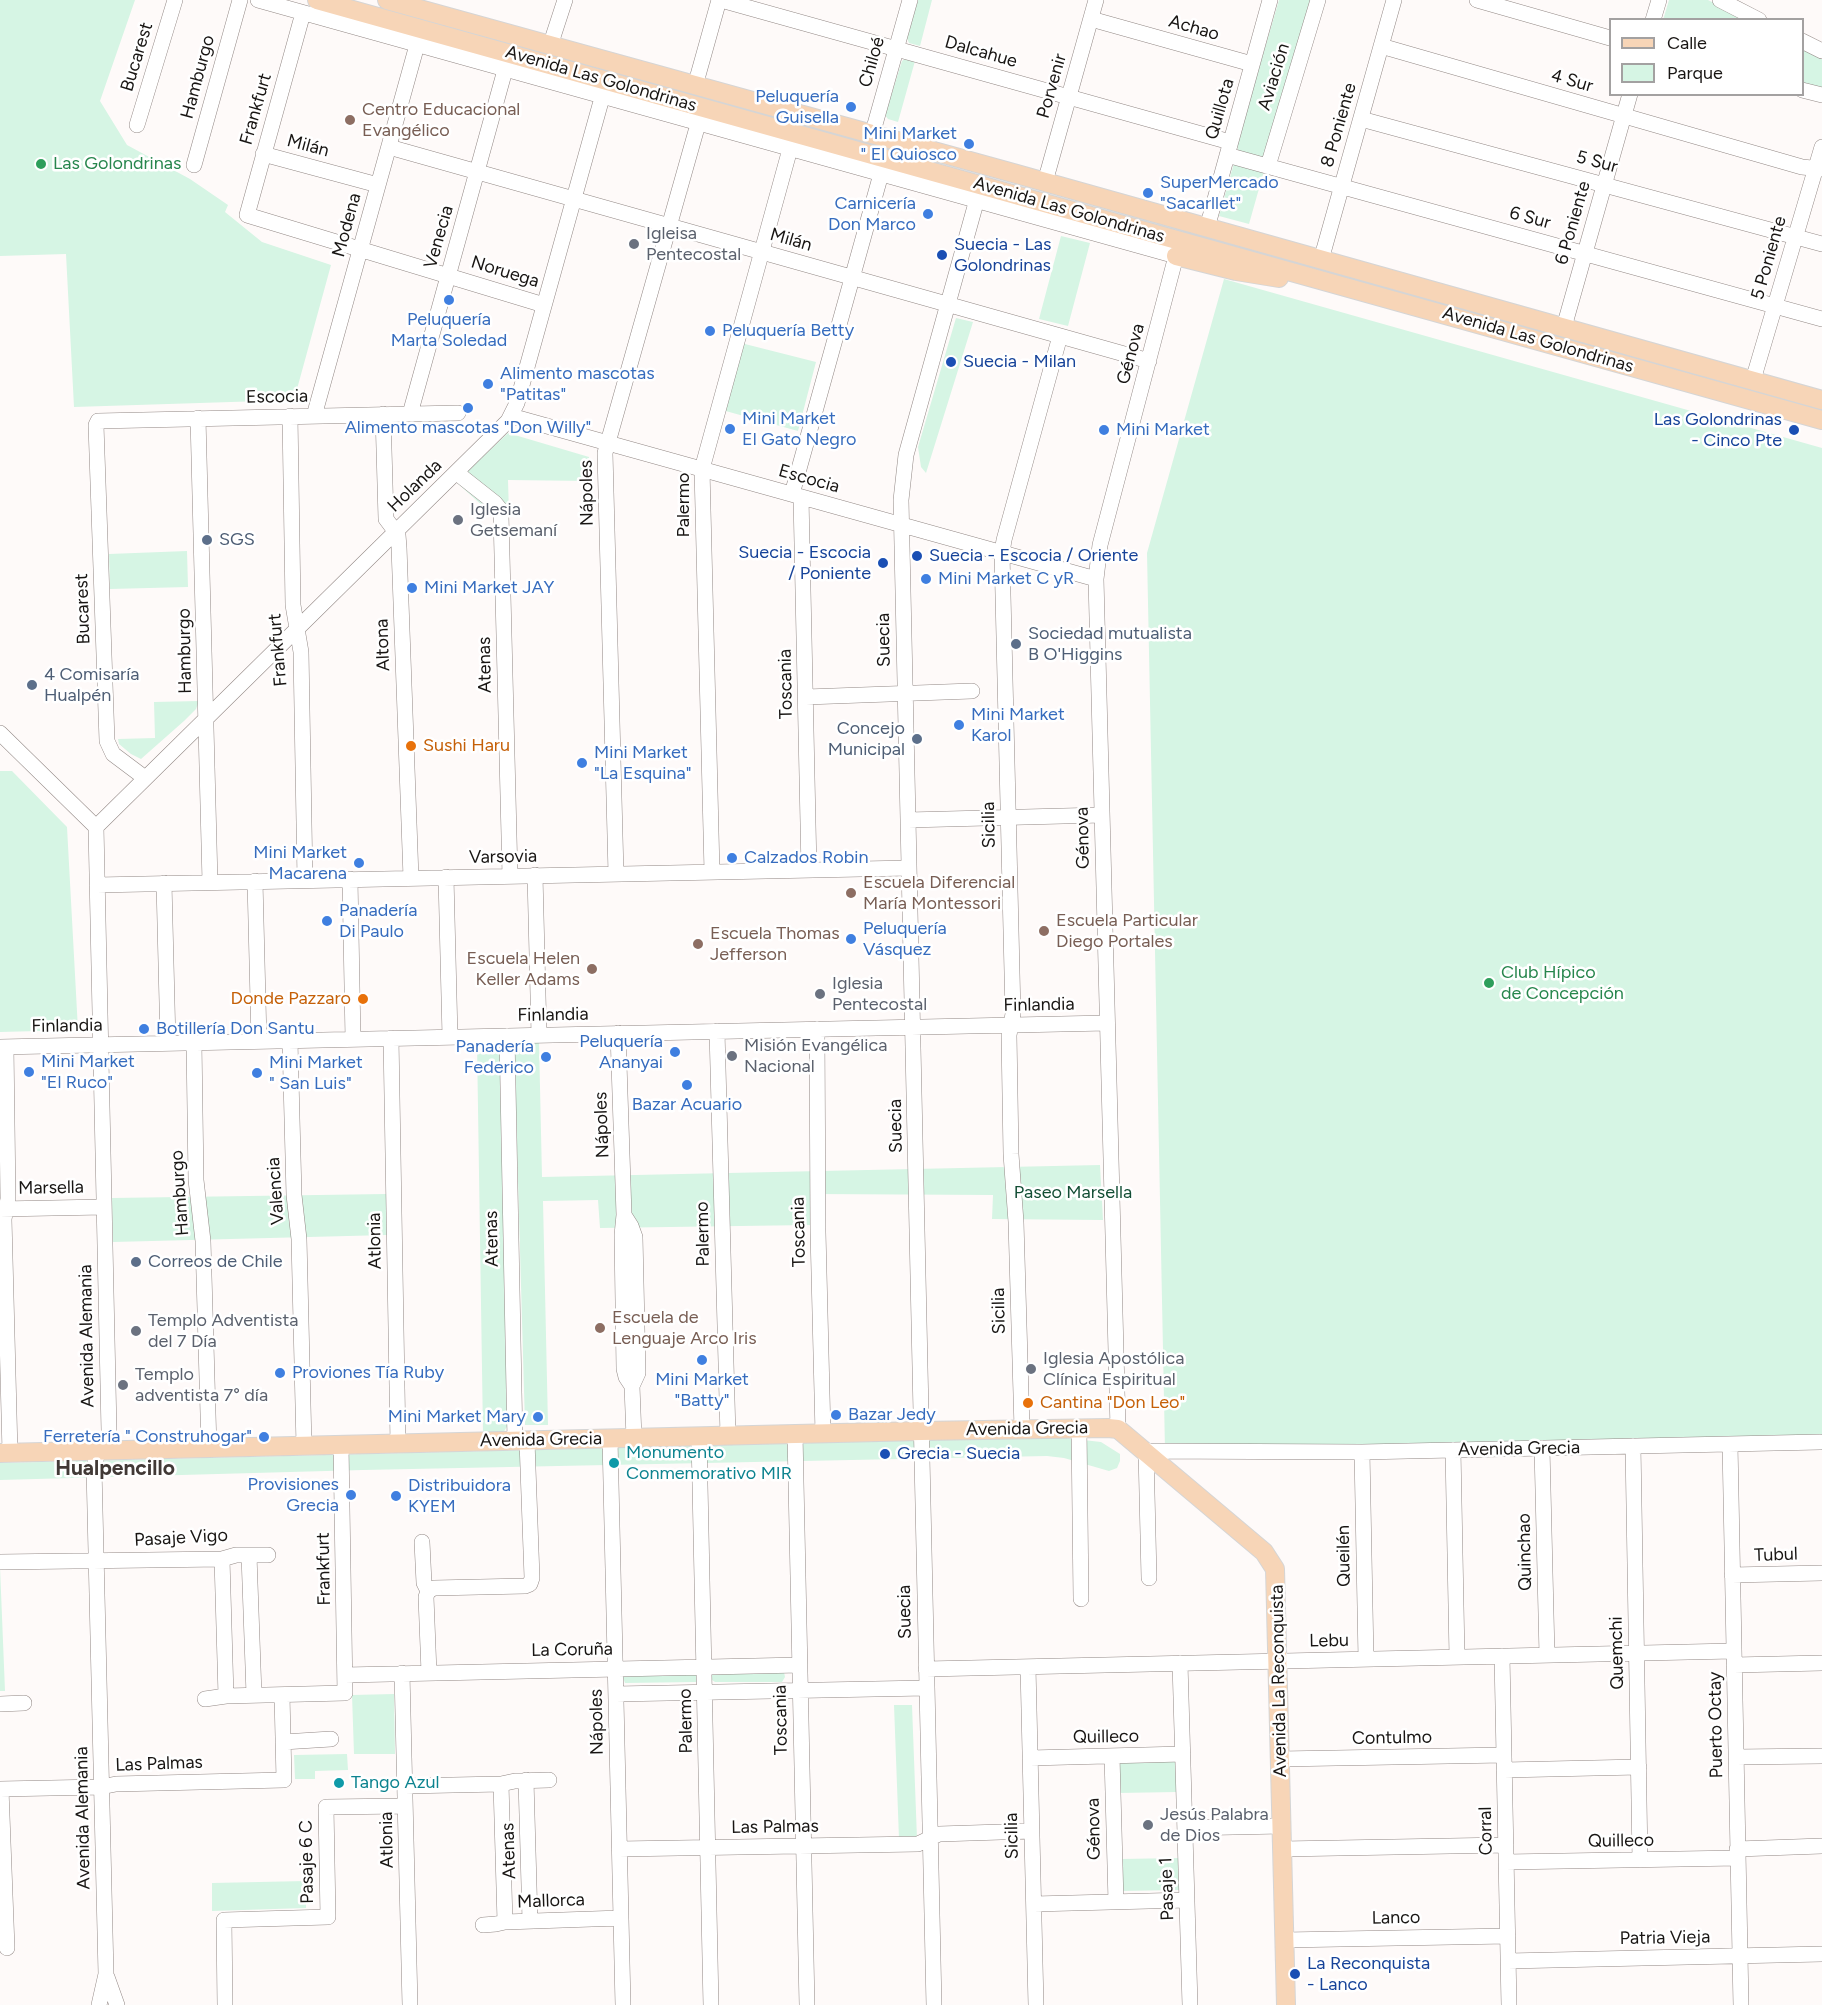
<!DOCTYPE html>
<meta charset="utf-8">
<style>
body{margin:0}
#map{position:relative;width:1822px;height:2005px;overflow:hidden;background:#fefaf9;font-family:Figtree,sans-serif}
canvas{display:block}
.legend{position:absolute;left:1609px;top:18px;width:195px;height:78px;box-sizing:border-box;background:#fff;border:2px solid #a3a1a1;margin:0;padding:8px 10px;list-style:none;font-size:18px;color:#181513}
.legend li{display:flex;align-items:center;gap:12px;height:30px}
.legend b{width:30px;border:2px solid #a3a1a1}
</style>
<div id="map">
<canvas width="1822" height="2005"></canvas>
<ul class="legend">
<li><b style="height:8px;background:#f7d5b7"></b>Calle</li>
<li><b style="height:16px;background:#d6f5e4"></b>Parque</li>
</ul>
</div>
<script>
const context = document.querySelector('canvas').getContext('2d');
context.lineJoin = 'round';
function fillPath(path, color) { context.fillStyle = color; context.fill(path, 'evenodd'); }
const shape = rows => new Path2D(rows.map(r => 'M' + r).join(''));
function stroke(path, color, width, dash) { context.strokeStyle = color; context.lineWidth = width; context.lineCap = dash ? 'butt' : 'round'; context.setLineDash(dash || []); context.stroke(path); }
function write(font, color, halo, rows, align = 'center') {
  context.font = font + ' Figtree,sans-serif'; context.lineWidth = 5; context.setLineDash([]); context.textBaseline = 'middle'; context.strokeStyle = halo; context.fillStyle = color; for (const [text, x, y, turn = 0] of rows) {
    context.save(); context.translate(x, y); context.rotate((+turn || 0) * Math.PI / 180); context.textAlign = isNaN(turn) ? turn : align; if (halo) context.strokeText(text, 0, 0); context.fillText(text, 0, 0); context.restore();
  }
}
fillPath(shape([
 [0,0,135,0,100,101,127,145,190,179,228,205,225,212,262,242,331,265,294,400,74,407,66,254,0,256],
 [918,0,932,0,920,46,909,43,907,38],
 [1279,0,1312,0,1263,158,1238,151,1237,143],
 [1669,0,1708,0,1746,19,1663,20],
 [1802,48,1822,58,1822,88,1803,83],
 [906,58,915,61,898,122,888,119,885,115,902,61],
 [1234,163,1264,171,1249,224,1219,216],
 [1061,236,1090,243,1068,326,1039,319],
 [1224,279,1822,448,1822,1436,1165,1450,1147,553],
 [956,318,973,322,926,473,921,467,918,447],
 [741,343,816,362,798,431,722,410],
 [508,433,589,457,590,481,508,480,509,514,494,516,456,482],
 [187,551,188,587,110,589,109,554],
 [199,701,196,709,184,721,141,759,131,754,119,744,118,739,155,738,154,702],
 [0,771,12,771,67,827,78,1030,0,1032],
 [514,1041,539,1042,542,1177,1100,1165,1103,1220,992,1219,993,1195,812,1194,810,1225,600,1228,598,1200,543,1201,548,1425,525,1425],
 [477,1043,492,1044,500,1052,508,1425,503,1433,483,1434],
 [386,1194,387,1235,113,1242,112,1198],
 [1057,1437,1101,1442,1120,1454,1120,1461,1117,1468,1109,1471,1064,1458,1047,1456,363,1470,0,1480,0,1463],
 [0,1567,5,1691,0,1691],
 [697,1671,697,1682,625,1683,623,1678,623,1675],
 [714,1671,784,1672,785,1677,782,1682,715,1682,712,1680,712,1675],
 [394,1694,395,1754,354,1754,352,1695],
 [894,1705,912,1705,917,1839,899,1839],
 [347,1754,348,1770,315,1771,315,1779,295,1779,294,1755],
 [1176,1760,1177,1792,1118,1793,1117,1763],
 [1180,1858,1180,1890,1120,1891,1120,1859],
 [306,1881,306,1908,212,1911,212,1883]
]), '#d6f5e4');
const minor = shape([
 [258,0,1176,256,1100,545,1096,579,1118,1429],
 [721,0,1230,142],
 [1477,0,1610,38],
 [1720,0,1759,20],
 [303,13,247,215,544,305],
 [1091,19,1252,64],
 [1653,20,1659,0],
 [1802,41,1822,51],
 [550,46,565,0],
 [1381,46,1802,167,1822,169],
 [695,86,719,0],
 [1802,90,1822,95],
 [1361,119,1822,244],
 [137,125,175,0],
 [872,135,910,0],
 [389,147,1149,361],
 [263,154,378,185],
 [1227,155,1822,319],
 [194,165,240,0],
 [1268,166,1318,0],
 [1045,182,1096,0],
 [1207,228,1270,0],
 [1321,260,1394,0],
 [1564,327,1630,94],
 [1753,380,1822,147],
 [383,414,386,519,398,535,399,547,411,878],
 [410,414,505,70],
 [290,416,293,605,301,652,305,880],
 [314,416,417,45],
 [511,416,1096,579],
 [198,418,210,882],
 [457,473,495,503,499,508,501,515,510,876],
 [792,494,881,174],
 [801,497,809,870],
 [806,697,972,691],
 [0,733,96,827,109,1431,108,1439,97,1455,94,1468,106,1974,99,2005],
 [145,778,113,754,107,741,96,425,98,421,458,413],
 [908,820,1102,815],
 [96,827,508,421,517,403,605,87],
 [712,872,702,469,790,149],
 [616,874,605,453,698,124],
 [535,875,539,1035],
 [446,877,450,1037],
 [350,879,353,1039],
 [255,881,259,1041],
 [164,883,168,1043],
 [97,885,909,868],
 [817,1029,818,1232,823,1434],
 [717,1031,728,1436],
 [618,1033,624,1215,622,1235,624,1369,626,1377,632,1386],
 [507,1036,515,1441],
 [391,1038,398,1444],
 [290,1041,294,1195,299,1239,304,1446],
 [194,1043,196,1180,203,1241,209,1448],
 [0,1047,1107,1023],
 [6,1047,8,1199,4,1219,10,1453],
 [0,1209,104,1207],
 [624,1215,631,1226,635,1237,638,1373,632,1386,634,1438],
 [1079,1428,1081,1599],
 [1022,1429,1016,1222,1011,1154,1009,1035,1013,1014,1002,553,1004,540,1060,336],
 [795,1434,807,2005],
 [699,1437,711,2005],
 [610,1439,623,2005],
 [1730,1444,1741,2005],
 [1633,1446,1640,1860],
 [1542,1448,1547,1655],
 [1453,1450,1457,1657],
 [1362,1452,1366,1659],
 [422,1542,424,1583,428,1591,426,1597,429,1673],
 [249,1555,254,1695],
 [222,1559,226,1696],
 [0,1562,222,1559,236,1555,268,1555],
 [1732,1575,1822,1573],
 [1149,1578,1146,1451,1362,1452,1820,1442],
 [428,1591,434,1588,525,1586,530,1584,532,1578,527,1441],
 [1502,1656,1509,2005],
 [1180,1663,1190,2005],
 [1734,1665,1822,1663],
 [1028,1667,1036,2005],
 [926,1669,1733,1651],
 [402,1673,410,2005],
 [345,1675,800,1665],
 [616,1694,926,1688],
 [205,1699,226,1696,345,1693,341,1445],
 [0,1704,24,1703],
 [283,1742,331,1739],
 [1112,1756,1116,1902],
 [1736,1757,1822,1756],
 [1030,1758,1183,1754],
 [1280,1759,1504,1755],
 [1504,1770,1639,1767],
 [526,1780,530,1921],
 [501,1784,505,1922],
 [405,1786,501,1784,515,1781,549,1780],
 [0,1789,101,1787,116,1784,284,1780,282,1695],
 [1,1789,7,1948],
 [1185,1828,1282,1826],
 [619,1849,918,1844,939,1834,1032,1831],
 [1282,1849,1506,1845],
 [1737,1849,1822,1846],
 [1506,1862,1738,1858],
 [1034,1904,1187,1900],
 [483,1925,496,1924,505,1922,621,1918],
 [1284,1940,1508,1936],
 [1508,1961,1822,1954],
 [107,1977,117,2005],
 [225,2005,224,1920,328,1917,326,1807,405,1806],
 [934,2005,901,500,906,455,979,192]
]);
const major = shape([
 [317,0,1822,420],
 [387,0,1013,173,1822,400],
 [1176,256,1236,271,1279,278],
 [0,1453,921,1431,1108,1428,1118,1429,1264,1552,1275,1569,1286,2005]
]);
stroke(minor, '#938986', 16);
stroke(major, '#d5d5d5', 20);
stroke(minor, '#fff', 15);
stroke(major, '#f7d5b7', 18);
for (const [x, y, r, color] of [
 [851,107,6,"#3f7fe0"],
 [350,120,6,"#8d6e63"],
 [969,144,6,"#3f7fe0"],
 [41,164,6,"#2e9e5b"],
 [1148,193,6,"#3f7fe0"],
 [928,214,6,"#3f7fe0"],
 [634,244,6,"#6b7280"],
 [942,255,6,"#1a4fb4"],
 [449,300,6,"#3f7fe0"],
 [710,331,6,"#3f7fe0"],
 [951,362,6,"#1a4fb4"],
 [488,384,6,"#3f7fe0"],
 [468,408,6,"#3f7fe0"],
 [730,429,6,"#3f7fe0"],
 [1104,430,6,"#3f7fe0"],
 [1794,430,6,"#1a4fb4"],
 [458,520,6,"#6b7280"],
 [207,540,6,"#5c6f8a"],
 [917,556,6,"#1a4fb4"],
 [883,563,6,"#1a4fb4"],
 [926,579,6,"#3f7fe0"],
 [412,588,6,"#3f7fe0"],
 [1016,644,6,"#5c6f8a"],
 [32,685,6,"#5c6f8a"],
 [959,725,6,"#3f7fe0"],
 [917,739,6,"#5c6f8a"],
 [411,746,6,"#e8710a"],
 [582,763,6,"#3f7fe0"],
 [732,858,6,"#3f7fe0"],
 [359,863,6,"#3f7fe0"],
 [851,893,6,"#8d6e63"],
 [327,921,6,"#3f7fe0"],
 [1044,931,6,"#8d6e63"],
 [851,939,6,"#3f7fe0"],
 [698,944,6,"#8d6e63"],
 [592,969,6,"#8d6e63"],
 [1489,983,6,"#2e9e5b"],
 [820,994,6,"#6b7280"],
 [363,999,6,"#e8710a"],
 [144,1029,6,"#3f7fe0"],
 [675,1052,6,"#3f7fe0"],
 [732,1056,6,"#6b7280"],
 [546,1057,6,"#3f7fe0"],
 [29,1072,6,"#3f7fe0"],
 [257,1073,6,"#3f7fe0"],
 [687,1085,6,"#3f7fe0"],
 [136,1262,6,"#5c6f8a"],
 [600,1328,6,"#8d6e63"],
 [136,1331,6,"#6b7280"],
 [702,1360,6,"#3f7fe0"],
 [1031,1369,6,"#6b7280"],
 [280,1373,6,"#3f7fe0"],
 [123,1385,6,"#6b7280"],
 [1028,1403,6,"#e8710a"],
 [836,1415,6,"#3f7fe0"],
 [538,1417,6,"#3f7fe0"],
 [264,1437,6,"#3f7fe0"],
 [885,1454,6,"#1a4fb4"],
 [614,1463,6,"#0f9aa8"],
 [351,1495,6,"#3f7fe0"],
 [396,1496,6,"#3f7fe0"],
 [339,1783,6,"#0f9aa8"],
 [1148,1825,6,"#6b7280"],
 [1295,1974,6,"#1a4fb4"]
]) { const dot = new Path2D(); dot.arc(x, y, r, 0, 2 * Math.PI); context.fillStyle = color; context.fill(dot); stroke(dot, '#fff', 2); }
write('18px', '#181513', '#fff', [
 ["Achao",1194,28,16],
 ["Dalcahue",981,52,16],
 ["Bucarest",137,57,-73],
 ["Chiloé",872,62,-74],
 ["Hamburgo",198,77,-75],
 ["Aviación",1274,77,-73],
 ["Avenida Las Golondrinas",601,79,16],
 ["4 Sur",1572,81,16],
 ["Porvenir",1052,86,-74],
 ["Frankfurt",256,109,-74],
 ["Quillota",1220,109,-74],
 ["8 Poniente",1339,125,-74],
 ["Milán",308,146,15],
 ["5 Sur",1597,162,15],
 ["Avenida Las Golondrinas",1069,210,16],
 ["6 Sur",1530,218,15],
 ["6 Poniente",1573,223,-74],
 ["Modena",347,225,-75],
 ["Venecia",439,237,-74],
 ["Milán",791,240,16],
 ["5 Poniente",1769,258,-74],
 ["Noruega",505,272,17],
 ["Avenida Las Golondrinas",1538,340,16],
 ["Génova",1131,354,-75],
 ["Escocia",277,397,-1],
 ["Escocia",809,479,16],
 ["Holanda",415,486,-44],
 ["Nápoles",587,493,-91],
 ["Palermo",684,505,-90],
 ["Bucarest",83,609,-92],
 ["Suecia",884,640,-91],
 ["Altona",383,645,-92],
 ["Frankfurt",278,650,-95],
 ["Hamburgo",185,651,-91],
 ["Atenas",485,665,-91],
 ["Toscania",786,684,-91],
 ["Sicilia",989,825,-91],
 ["Génova",1083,838,-91],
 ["Varsovia",503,857,-1],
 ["Finlandia",1039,1005,-1],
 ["Finlandia",553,1015,-1],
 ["Finlandia",67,1026,-1],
 ["Nápoles",602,1125,-92],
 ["Suecia",896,1126,-91],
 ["Marsella",51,1188,-1],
 ["Valencia",276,1191,-94],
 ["Hamburgo",180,1193,-94],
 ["Toscania",799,1232,-91],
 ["Palermo",703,1234,-91],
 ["Atenas",492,1239,-91],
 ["Atlonia",375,1241,-91],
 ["Sicilia",999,1311,-91],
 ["Avenida Alemania",87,1336,-91],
 ["Avenida Grecia",1027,1429,-1],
 ["Avenida Grecia",541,1440,-1],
 ["Avenida Grecia",1519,1449,-1],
 ["Pasaje Vigo",181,1538,-3],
 ["Quinchao",1525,1552,-91],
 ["Tubul",1776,1555,-2],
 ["Queilén",1344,1556,-91],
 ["Frankfurt",324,1569,-91],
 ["Suecia",905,1612,-91],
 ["Lebu",1329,1641,-1],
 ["La Coruña",572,1650,-1],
 ["Quemchi",1617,1653,-91],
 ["Avenida La Reconquista",1279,1681,-91],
 ["Toscania",781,1720,-91],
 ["Palermo",686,1721,-91],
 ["Nápoles",597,1722,-91],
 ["Puerto Octay",1716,1725,-91],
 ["Quilleco",1106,1737,-1],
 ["Contulmo",1392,1738,-1],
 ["Las Palmas",159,1764,-2],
 ["Avenida Alemania",83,1818,-91],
 ["Las Palmas",775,1827,-1],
 ["Génova",1094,1829,-91],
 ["Corral",1486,1831,-91],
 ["Sicilia",1012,1836,-91],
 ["Atlonia",387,1840,-91],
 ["Quilleco",1621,1841,-1],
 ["Atenas",509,1851,-92],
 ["Pasaje 6 C",307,1862,-91],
 ["Pasaje 1",1167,1889,-92],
 ["Mallorca",551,1901,-2],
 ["Lanco",1396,1918,-1],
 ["Patria Vieja",1665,1938,-1]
]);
write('18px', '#366cbe', '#fff', [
 ["Peluquería",839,97,"right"],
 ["Guisella",839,118,"right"],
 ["Mini Market",957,134,"right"],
 ["\" El Quiosco",957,155,"right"],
 ["SuperMercado",1160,183],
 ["\"Sacarllet\"",1160,204],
 ["Carnicería",916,204,"right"],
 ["Don Marco",916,225,"right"],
 ["Peluquería",449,320,"center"],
 ["Marta Soledad",449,341,"center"],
 ["Peluquería Betty",722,331],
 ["Alimento mascotas",500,374],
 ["\"Patitas\"",500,395],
 ["Mini Market",742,419],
 ["El Gato Negro",742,440],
 ["Alimento mascotas \"Don Willy\"",468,428,"center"],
 ["Mini Market",1116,430],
 ["Mini Market C yR",938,579],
 ["Mini Market JAY",424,588],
 ["Mini Market",971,715],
 ["Karol",971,736],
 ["Mini Market",594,753],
 ["\"La Esquina\"",594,774],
 ["Mini Market",347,853,"right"],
 ["Macarena",347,874,"right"],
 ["Calzados Robin",744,858],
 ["Panadería",339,911],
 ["Di Paulo",339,932],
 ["Peluquería",863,929],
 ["Vásquez",863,950],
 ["Botillería Don Santu",156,1029],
 ["Peluquería",663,1042,"right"],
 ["Ananyai",663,1063,"right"],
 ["Panadería",534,1047,"right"],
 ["Federico",534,1068,"right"],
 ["Mini Market",41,1062],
 ["\"El Ruco\"",41,1083],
 ["Mini Market",269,1063],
 ["\" San Luis\"",269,1084],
 ["Bazar Acuario",687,1105,"center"],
 ["Proviones Tía Ruby",292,1373],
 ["Mini Market",702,1380,"center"],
 ["\"Batty\"",702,1401,"center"],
 ["Bazar Jedy",848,1415],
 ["Mini Market Mary",526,1417,"right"],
 ["Ferretería \" Construhogar\"",252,1437,"right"],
 ["Provisiones",339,1485,"right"],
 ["Grecia",339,1506,"right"],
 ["Distribuidora",408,1486],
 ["KYEM",408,1507]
], 'left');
write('18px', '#785e54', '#fff', [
 ["Centro Educacional",362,110],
 ["Evangélico",362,131],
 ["Escuela Diferencial",863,883],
 ["María Montessori",863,904],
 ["Escuela Particular",1056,921],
 ["Diego Portales",1056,942],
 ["Escuela Thomas",710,934],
 ["Jefferson",710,955],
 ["Escuela Helen",580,959,"right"],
 ["Keller Adams",580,980,"right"],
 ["Escuela de",612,1318],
 ["Lenguaje Arco Iris",612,1339]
], 'left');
write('18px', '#27864d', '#fff', [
 ["Las Golondrinas",53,164],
 ["Club Hípico",1501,973],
 ["de Concepción",1501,994]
], 'left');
write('18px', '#5b616d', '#fff', [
 ["Igleisa",646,234],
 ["Pentecostal",646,255],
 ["Iglesia",470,510],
 ["Getsemaní",470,531],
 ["Iglesia",832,984],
 ["Pentecostal",832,1005],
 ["Misión Evangélica",744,1046],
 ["Nacional",744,1067],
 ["Templo Adventista",148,1321],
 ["del 7 Día",148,1342],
 ["Iglesia Apostólica",1043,1359],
 ["Clínica Espiritual",1043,1380],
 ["Templo",135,1375],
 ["adventista 7° día",135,1396],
 ["Jesús Palabra",1160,1815],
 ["de Dios",1160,1836]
], 'left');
write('18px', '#164399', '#fff', [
 ["Suecia - Las",954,245],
 ["Golondrinas",954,266],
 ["Suecia - Milan",963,362],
 ["Las Golondrinas",1782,420,"right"],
 ["- Cinco Pte",1782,441,"right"],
 ["Suecia - Escocia",871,553,"right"],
 ["/ Poniente",871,574,"right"],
 ["Suecia - Escocia / Oriente",929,556],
 ["Grecia - Suecia",897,1454],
 ["La Reconquista",1307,1964],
 ["- Lanco",1307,1985]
], 'left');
write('18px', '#4e5e75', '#fff', [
 ["SGS",219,540],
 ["Sociedad mutualista",1028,634],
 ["B O'Higgins",1028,655],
 ["4 Comisaría",44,675],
 ["Hualpén",44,696],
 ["Concejo",905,729,"right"],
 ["Municipal",905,750,"right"],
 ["Correos de Chile",148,1262]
], 'left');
write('18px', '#c56008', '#fff', [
 ["Sushi Haru",423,746],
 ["Donde Pazzaro",351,999,"right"],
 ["Cantina \"Don Leo\"",1040,1403]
], 'left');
write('18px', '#134e35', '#fff', [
 ["Paseo Marsella",1073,1193]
]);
write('18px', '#0d838f', '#fff', [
 ["Monumento",626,1453],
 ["Conmemorativo MIR",626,1474],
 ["Tango Azul",351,1783]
], 'left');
write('bold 21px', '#413936', '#fff', [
 ["Hualpencillo",115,1469]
]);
</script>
